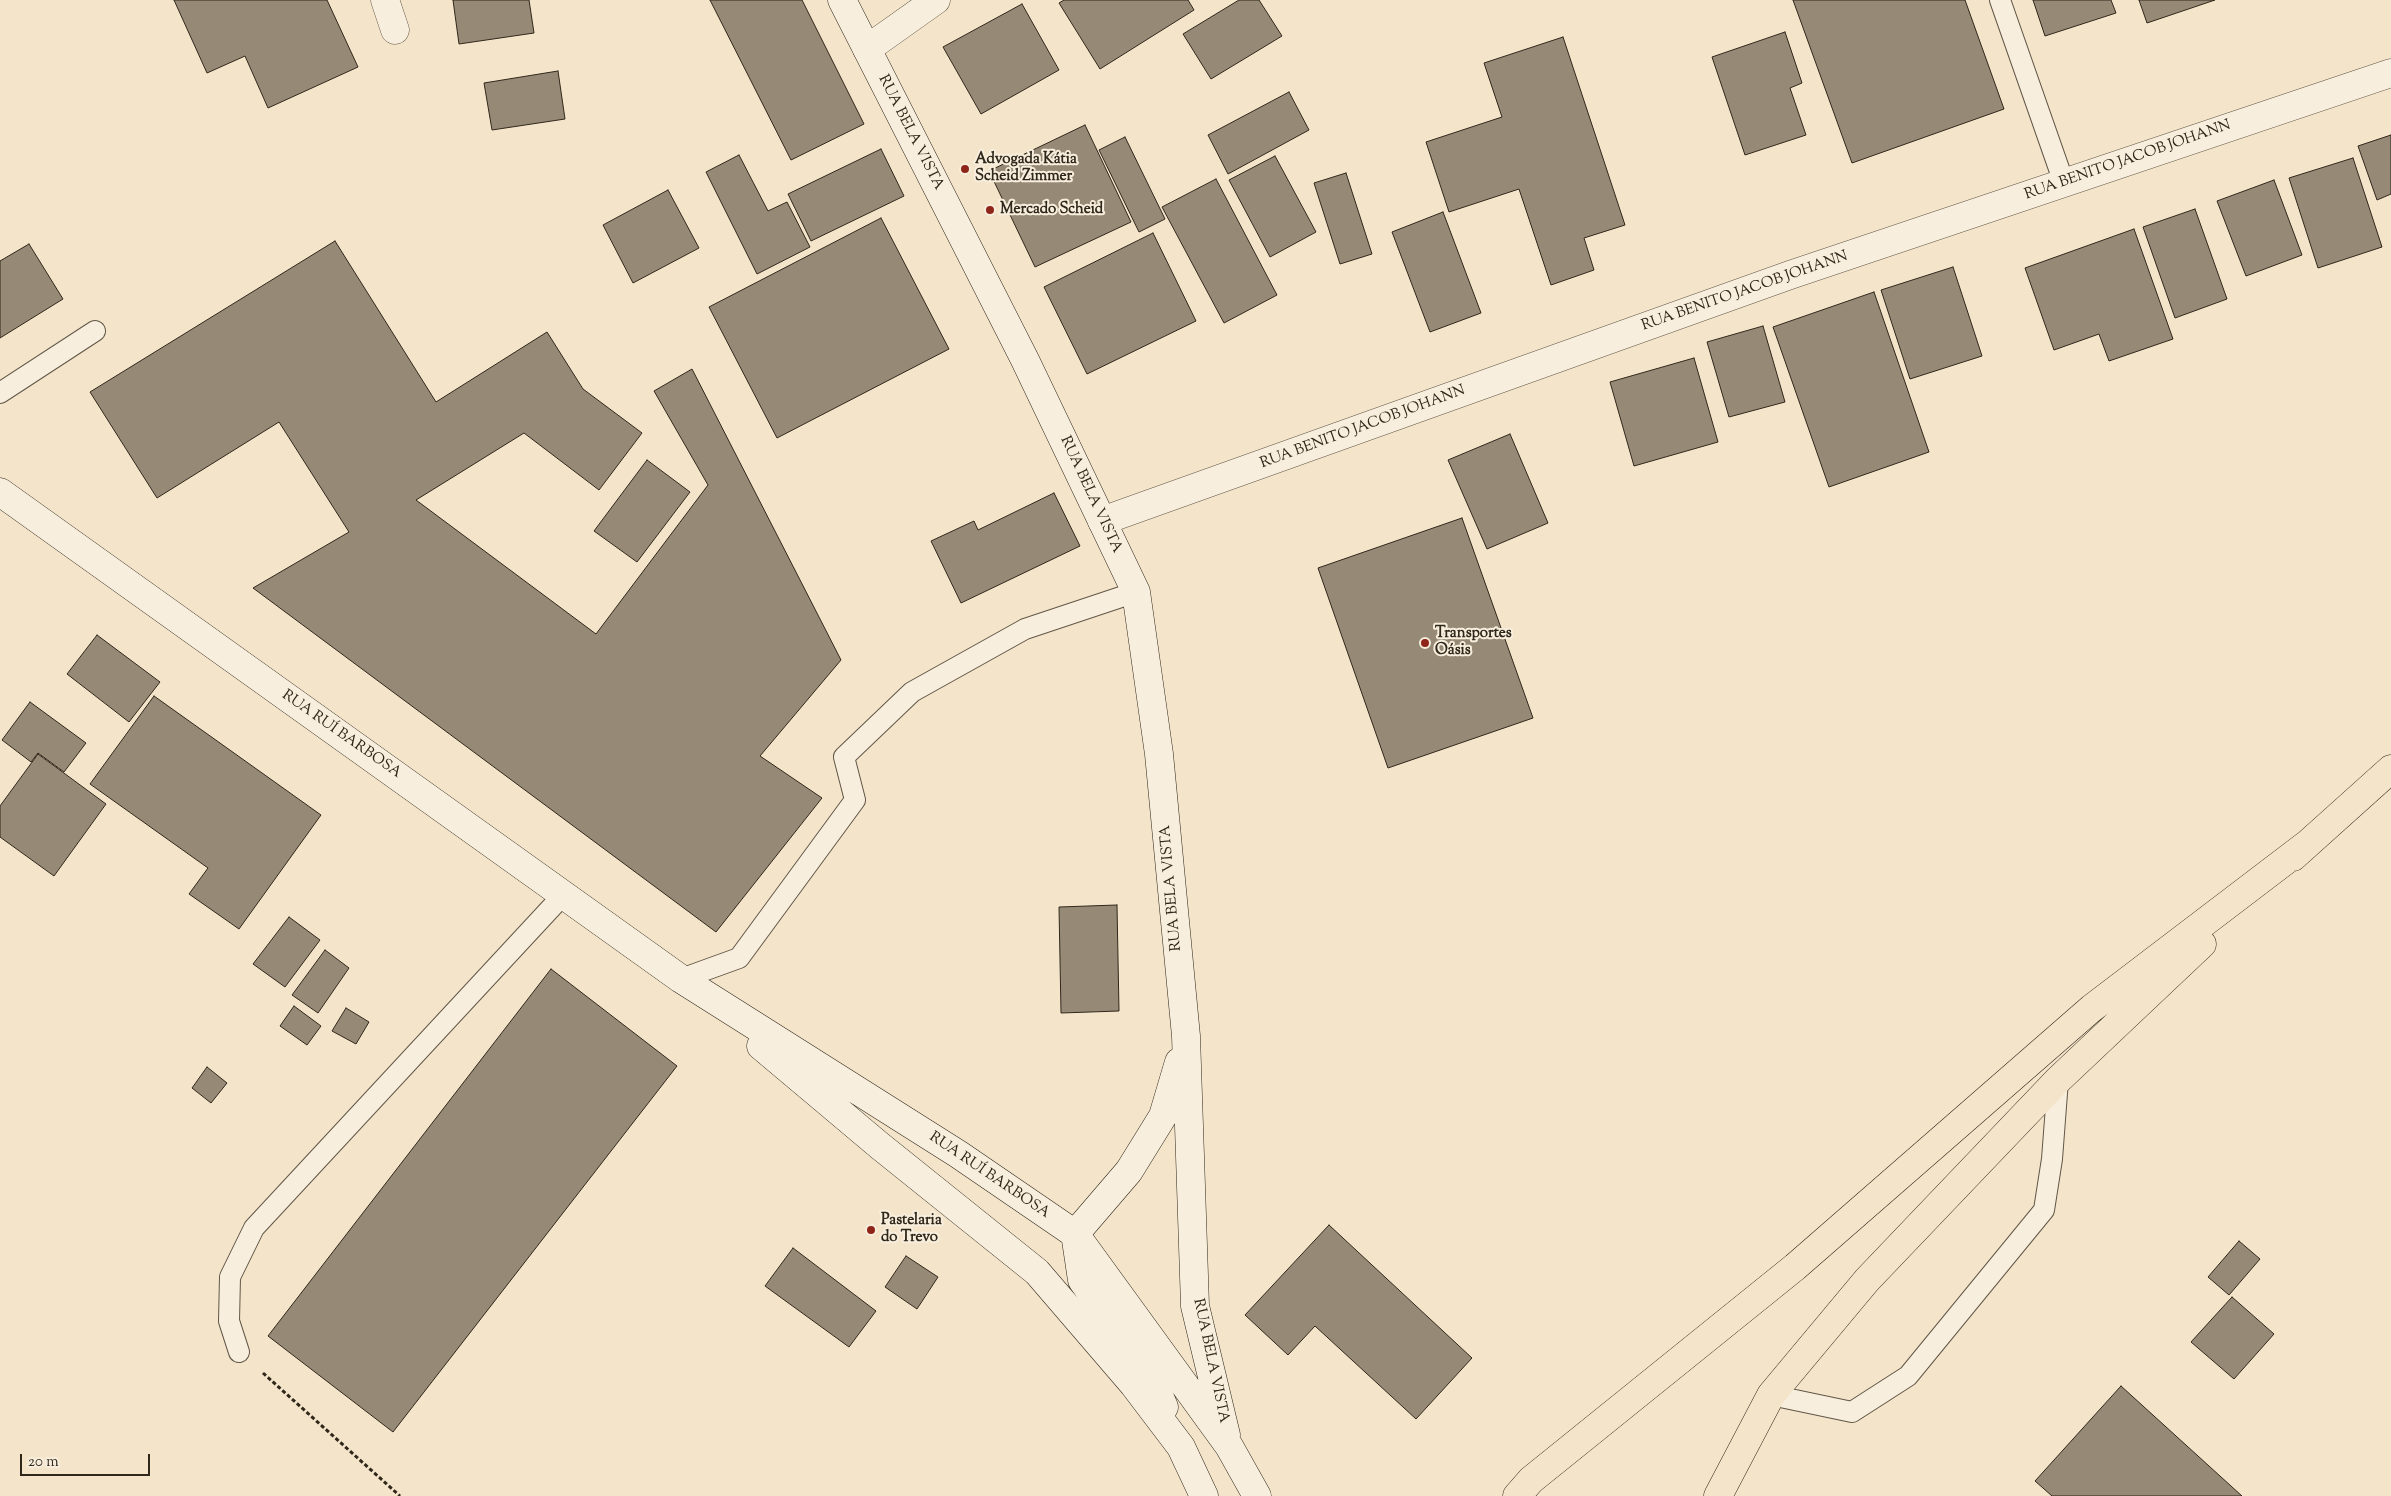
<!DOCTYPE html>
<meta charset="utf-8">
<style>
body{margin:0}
#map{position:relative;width:2391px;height:1496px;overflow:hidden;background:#f4e5ca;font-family:"Sorts Mill Goudy",serif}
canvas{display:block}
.scale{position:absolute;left:20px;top:1454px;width:130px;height:22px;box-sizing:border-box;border:2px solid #30271b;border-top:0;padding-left:6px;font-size:15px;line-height:18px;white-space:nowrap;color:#30271b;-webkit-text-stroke:4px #f8eedd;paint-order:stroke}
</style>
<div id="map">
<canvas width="2391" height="1496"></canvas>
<div class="scale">20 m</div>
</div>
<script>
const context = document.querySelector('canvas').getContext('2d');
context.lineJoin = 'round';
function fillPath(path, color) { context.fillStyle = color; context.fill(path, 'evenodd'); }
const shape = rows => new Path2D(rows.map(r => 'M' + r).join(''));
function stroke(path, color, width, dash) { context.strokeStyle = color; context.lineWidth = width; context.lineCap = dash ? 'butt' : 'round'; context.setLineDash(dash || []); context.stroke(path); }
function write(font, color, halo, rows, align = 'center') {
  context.font = font + ' "Sorts Mill Goudy",serif'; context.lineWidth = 4; context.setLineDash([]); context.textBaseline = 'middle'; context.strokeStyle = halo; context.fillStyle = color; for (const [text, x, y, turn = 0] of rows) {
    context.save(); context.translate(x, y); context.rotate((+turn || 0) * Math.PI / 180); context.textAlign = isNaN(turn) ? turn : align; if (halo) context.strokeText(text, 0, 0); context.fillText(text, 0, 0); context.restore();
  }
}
const building = shape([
 [174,0,327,0,358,67,268,108,245,56,207,73,174,0],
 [453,0,529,0,534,33,459,44,453,0],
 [710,0,802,0,864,124,791,160,710,0],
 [1064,0,1188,0,1194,10,1100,69,1059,3,1064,0],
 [1239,0,1259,0,1282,36,1211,79,1183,34,1239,0],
 [1793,0,1965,0,2004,109,1852,163,1793,0],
 [2033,0,2111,0,2116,13,2045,36,2033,0],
 [2139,0,2215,0,2147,23,2139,0],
 [1022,4,1059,70,981,114,943,47,1022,4],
 [1785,32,1802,83,1790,88,1806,135,1745,155,1712,57,1785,32],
 [1563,37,1625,225,1584,238,1594,270,1551,285,1519,189,1449,212,1426,142,1502,117,1484,63,1563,37],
 [558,71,565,119,492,130,484,83,558,71],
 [1289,92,1309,130,1228,174,1208,135,1289,92],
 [1085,125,1131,222,1035,267,989,171,1085,125],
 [2391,135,2391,194,2377,200,2358,146,2391,135],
 [1125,137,1165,219,1139,232,1099,150,1125,137],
 [881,149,904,196,811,241,788,194,881,149],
 [739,155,768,211,787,202,810,247,757,274,706,172,739,155],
 [1275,156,1316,232,1270,257,1229,180,1275,156],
 [2353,158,2382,247,2318,268,2289,178,2353,158],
 [1346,173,1372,254,1340,264,1314,183,1346,173],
 [1216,179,1277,295,1224,323,1162,207,1216,179],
 [2274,180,2302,255,2246,276,2217,201,2274,180],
 [668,190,699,248,633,283,603,225,668,190],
 [2195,209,2227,299,2175,318,2143,227,2195,209],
 [1443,212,1481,313,1430,332,1392,232,1443,212],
 [881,218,949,349,777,438,709,307,881,218],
 [2134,229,2173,339,2109,361,2099,334,2054,350,2025,268,2134,229],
 [1153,233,1196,321,1087,374,1044,287,1153,233],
 [335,241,436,402,547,332,583,389,642,433,599,490,524,433,416,500,596,634,708,485,654,391,692,369,841,660,760,756,822,798,716,932,253,588,349,532,279,422,157,498,90,392,335,241],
 [29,244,63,299,0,338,0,261,29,244],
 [1953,267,1982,356,1910,379,1881,290,1953,267],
 [1874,292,1929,452,1829,487,1773,327,1874,292],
 [1763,326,1785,402,1729,417,1707,342,1763,326],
 [1694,358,1718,442,1634,466,1610,382,1694,358],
 [1510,434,1548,523,1487,549,1448,460,1510,434],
 [647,460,690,492,637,562,594,531,647,460],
 [1054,493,1080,546,961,603,931,541,974,521,978,530,1054,493],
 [1462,518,1533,718,1388,768,1318,568,1462,518],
 [97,635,160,682,129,722,67,674,97,635],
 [154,696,321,815,239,929,189,894,208,868,90,784,154,696],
 [30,702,86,743,64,772,38,753,31,762,2,740,30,702],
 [38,754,106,804,54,876,0,837,0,806,38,754],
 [1117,905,1119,1011,1061,1013,1059,907,1117,905],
 [289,917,320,940,285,987,253,964,289,917],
 [325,950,349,968,318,1013,292,995,325,950],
 [551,969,677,1066,393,1432,268,1336,551,969],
 [294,1006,321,1026,307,1045,280,1026,294,1006],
 [346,1008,369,1022,356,1044,332,1031,346,1008],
 [207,1067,227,1083,211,1103,192,1088,207,1067],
 [1329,1225,1472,1358,1416,1419,1315,1326,1288,1355,1245,1315,1329,1225],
 [2239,1241,2260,1259,2229,1295,2208,1277,2239,1241],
 [793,1248,876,1311,849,1347,765,1286,793,1248],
 [906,1256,938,1277,917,1309,885,1287,906,1256],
 [2232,1297,2274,1334,2234,1379,2191,1342,2232,1297],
 [2121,1386,2242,1496,2052,1496,2035,1481,2121,1386]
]);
fillPath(building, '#968a76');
stroke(building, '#30271b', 1);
const lane = shape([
 [2000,0,2064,183],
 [0,393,95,331],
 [681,979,739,958,855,800,844,757,912,692,1025,629,1136,592],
 [239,1352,229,1321,230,1277,254,1228,564,894],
 [1771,1395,1852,1412,1908,1376,2044,1210,2052,1159,2058,1080]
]);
const street = shape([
 [385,0,395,30],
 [867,49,936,0],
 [1102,521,1790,275,2391,73]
]);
const secondary = shape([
 [842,0,1025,360,1136,592,1159,754,1186,1036,1195,1306,1226,1435],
 [0,492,681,979,958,1154,1075,1234,1229,1446,1257,1496],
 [761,1046,880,1146,1037,1272,1134,1385,1181,1447,1204,1496],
 [1075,1234,1129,1171,1163,1116,1179,1062],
 [1076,1240,1082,1280,1150,1375,1164,1407]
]);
const primary = shape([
 [2293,857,2391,769],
 [1517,1496,1531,1480,1795,1267,2092,1008,2306,845],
 [1718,1496,1771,1395,1867,1280,2058,1080,2202,944]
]);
stroke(lane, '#615647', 22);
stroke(street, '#615647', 29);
stroke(secondary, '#30271b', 29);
stroke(primary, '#30271b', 29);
stroke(shape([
 [263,1373,400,1496]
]), '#30271b', 3, [4, 2.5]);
stroke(lane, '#f8eedd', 20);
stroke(street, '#f8eedd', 28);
stroke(secondary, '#f8eedd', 28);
stroke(primary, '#f4e5ca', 28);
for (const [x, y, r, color] of [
 [965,169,5,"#8f2418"],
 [990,210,5,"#8f2418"],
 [1425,643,5,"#8f2418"],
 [871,1230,5,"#8f2418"]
]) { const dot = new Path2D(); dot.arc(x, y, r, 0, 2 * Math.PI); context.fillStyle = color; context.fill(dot); stroke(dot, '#f8eedd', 2); }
write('15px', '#30271b', '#f8eedd', [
 ["RUA BELA VISTA",910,133,63],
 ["RUA BENITO JACOB JOHANN",2128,161,-19],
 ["RUA BENITO JACOB JOHANN",1745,292,-19],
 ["RUA BENITO JACOB JOHANN",1363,428,-20],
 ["RUA BELA VISTA",1090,495,65],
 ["RUA RUÍ BARBOSA",341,735,35],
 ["RUA BELA VISTA",1172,888,-95],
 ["RUA RUÍ BARBOSA",989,1176,34],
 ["RUA BELA VISTA",1210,1361,78]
]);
write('bold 15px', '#30271b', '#f8eedd', [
 ["Advogada Kátia",975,160],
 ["Scheid Zimmer",975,177],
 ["Mercado Scheid",1000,210],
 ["Transportes",1435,634],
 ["Oásis",1435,651],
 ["Pastelaria",881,1221],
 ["do Trevo",881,1238]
], 'left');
</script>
